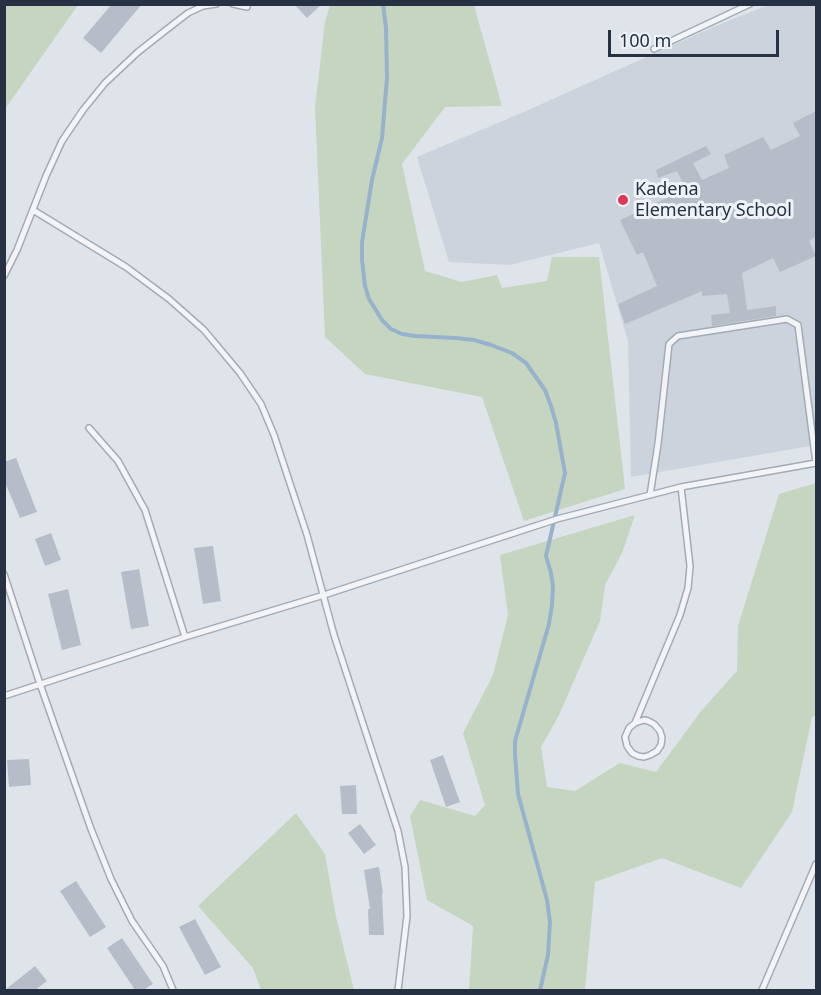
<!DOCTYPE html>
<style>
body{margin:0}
#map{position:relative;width:821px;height:995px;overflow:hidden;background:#dfe4ea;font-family:"Noto Sans",sans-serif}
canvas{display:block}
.frame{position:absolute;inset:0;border:6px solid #263143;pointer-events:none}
.scale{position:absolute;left:608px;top:30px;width:171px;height:27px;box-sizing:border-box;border:3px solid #263143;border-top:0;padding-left:8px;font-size:18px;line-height:21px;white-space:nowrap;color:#263143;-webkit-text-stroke:4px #eff3f7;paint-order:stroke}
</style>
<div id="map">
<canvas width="821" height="995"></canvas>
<div class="frame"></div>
<div class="scale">100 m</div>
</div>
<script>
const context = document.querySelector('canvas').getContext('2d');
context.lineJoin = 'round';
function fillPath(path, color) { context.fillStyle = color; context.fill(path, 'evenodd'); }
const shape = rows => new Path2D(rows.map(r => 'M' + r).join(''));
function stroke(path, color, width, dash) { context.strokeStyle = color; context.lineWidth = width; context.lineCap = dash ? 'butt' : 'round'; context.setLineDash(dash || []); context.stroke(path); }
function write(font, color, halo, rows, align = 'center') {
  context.font = font + ' "Noto Sans",sans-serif'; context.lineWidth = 6; context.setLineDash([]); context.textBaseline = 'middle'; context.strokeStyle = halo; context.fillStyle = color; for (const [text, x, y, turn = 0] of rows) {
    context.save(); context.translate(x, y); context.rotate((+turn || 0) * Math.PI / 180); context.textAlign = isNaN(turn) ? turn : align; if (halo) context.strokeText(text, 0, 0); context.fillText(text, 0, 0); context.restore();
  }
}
fillPath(shape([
 [768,5,816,5,816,445,631,477,628,341,599,243,510,265,449,262,417,157,526,111,711,28]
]), '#cdd3dc');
fillPath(shape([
 [5,4,78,5,5,109,4,5],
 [330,5,474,5,502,106,445,107,402,164,425,271,462,282,497,275,502,288,547,281,552,257,599,257,625,489,524,521,482,397,365,374,325,337,315,107,325,22],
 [816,483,816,715,812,717,792,812,741,888,662,858,595,882,585,989,591,990,469,990,473,926,427,900,410,816,420,800,475,816,485,805,463,733,493,675,508,615,500,555,635,515,622,553,605,585,600,621,559,715,541,747,547,787,575,791,620,763,656,772,702,710,737,671,738,626,779,494],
 [296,813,325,854,336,917,354,990,261,990,253,968,198,906]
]), '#c5d5c0');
stroke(shape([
 [383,4,386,28,387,78,382,138,372,180,362,242,362,260,365,286,369,299,382,320,391,329,402,334,415,336,456,338,474,340,491,345,512,353,526,363,545,390,551,406,556,423,565,473,546,556,551,573,553,586,552,605,549,624,515,741,515,754,518,794,547,900,550,922,548,955,540,990]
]), '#97b2cd', 4);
fillPath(shape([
 [112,4,142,4,101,53,83,38],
 [294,4,322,4,307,18],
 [816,111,816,237,809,241,816,256,780,272,773,258,742,273,747,310,776,306,776,316,712,326,711,315,730,313,727,294,702,296,702,291,625,324,618,304,657,286,643,252,637,255,620,220,686,189,677,171,658,178,656,170,706,146,711,154,693,163,702,180,729,168,724,155,763,137,771,150,800,136,793,123],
 [16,458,37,512,20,518,4,480,4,462],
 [51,533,61,560,45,566,35,539],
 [213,546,221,601,203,604,194,548],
 [139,569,149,626,131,629,121,572],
 [68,589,81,645,62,650,48,594],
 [443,755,460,802,446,807,430,760],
 [29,759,31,785,9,787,7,760],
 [356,785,357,814,342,814,340,786],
 [360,824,376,845,364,854,348,833],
 [379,867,383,893,382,893,384,935,369,935,368,909,370,909,364,870],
 [76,881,106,927,90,937,60,891],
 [195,919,221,967,205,975,179,927],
 [122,938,153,984,143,990,135,990,107,948],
 [35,966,47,981,35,990,5,990]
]), '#b6bdc8');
const service = shape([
 [233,4,247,7],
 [654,49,750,4],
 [33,210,126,267,169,299,204,330,240,373,261,404,274,435,307,535,334,635,398,831,405,867,407,916,398,990],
 [4,276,17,250,46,176,62,141,83,110,105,83,138,52,166,30,188,13,203,6,216,4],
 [89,428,118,461,145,510,185,637],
 [650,495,658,444,669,344,678,336,787,319,798,325,816,463],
 [4,574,40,684,91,829,111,879,132,921,163,966,173,990],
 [4,696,185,637,324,595,557,519,681,487,816,463],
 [635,723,644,720,648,721,654,724,660,731,662,738,661,745,657,751,650,755,644,757,638,756,632,753,627,746,625,737,629,728,635,723,680,615,688,588,690,566,681,487],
 [762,990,816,864]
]);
stroke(service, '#a4abb5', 8);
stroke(service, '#f2f4f8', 5);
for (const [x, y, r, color] of [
 [623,200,6,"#db3853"]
]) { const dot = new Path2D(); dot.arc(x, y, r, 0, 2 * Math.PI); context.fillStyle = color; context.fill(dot); stroke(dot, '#eff3f7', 2); }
write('18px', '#263143', '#eff3f7', [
 ["Kadena",635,190],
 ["Elementary School",635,211]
], 'left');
</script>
